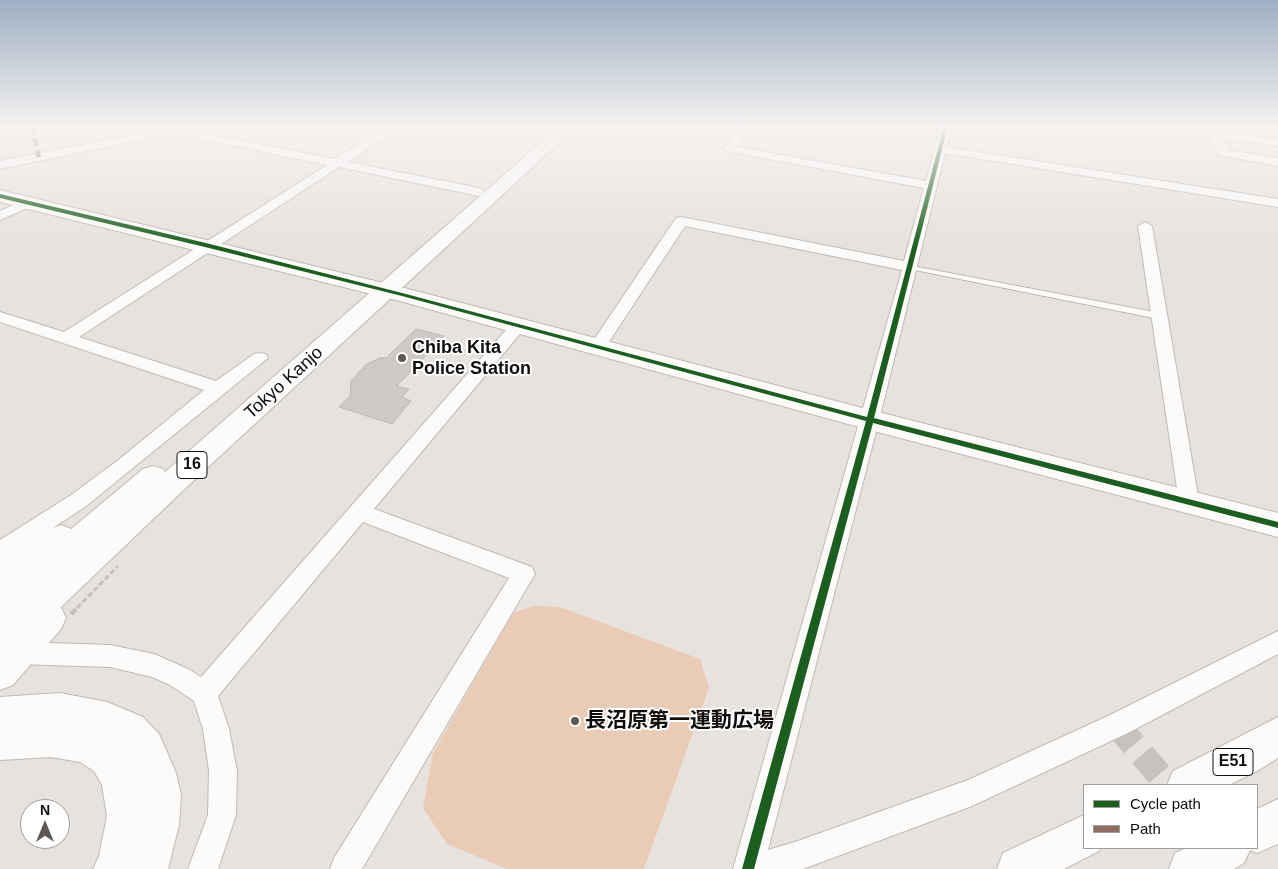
<!DOCTYPE html>
<meta charset="utf-8">
<style>
body{margin:0}
#map{position:relative;width:1278px;height:869px;overflow:hidden;background:#e8e2de;font-family:Helvetica,sans-serif}
canvas{display:block}
.legend{position:absolute;left:1083px;top:784px;width:175px;height:65px;box-sizing:border-box;background:#fff;border:1px solid #9f9e9d;margin:0;padding:6px 9px;list-style:none;font-size:15px;color:#100d0a}
.legend li{display:flex;align-items:center;gap:10px;height:25px}
.legend b{width:25px;border:1px solid #9f9e9d}
.north{position:absolute;left:20px;top:799px;width:50px;height:50px;box-sizing:border-box;background:#fff;border:1px solid #9f9e9d;border-radius:50%;rotate:0deg;font-size:14px;font-weight:700;line-height:20px;text-align:center;color:#100d0a}
.north::after{content:'';display:block;margin:auto;width:18px;height:22px;background:#5c5854;clip-path:polygon(50% 0,100% 100%,50% 72%,0 100%)}
</style>
<div id="map">
<canvas width="1278" height="869"></canvas>
<ul class="legend">
<li><b style="height:6px;background:#1b5e20"></b>Cycle path</li>
<li><b style="height:6px;background:#8d6e63"></b>Path</li>
</ul>
<div class="north">N</div>
</div>
<script>
const context = document.querySelector('canvas').getContext('2d');
context.lineJoin = 'round';
function fillPath(path, color) { context.fillStyle = color; context.fill(path, 'evenodd'); }
const shape = rows => new Path2D(rows.map(r => 'M' + r).join(''));
function stroke(path, color, width, dash) { context.strokeStyle = color; context.lineWidth = width; context.lineCap = dash ? 'butt' : 'round'; context.setLineDash(dash || []); context.stroke(path); }
function write(font, color, halo, rows, align = 'center') {
  context.font = font + ' Helvetica,"Noto Sans JP",sans-serif'; context.lineWidth = 4; context.setLineDash([]); context.textBaseline = 'middle'; context.strokeStyle = halo; context.fillStyle = color; for (const [text, x, y, turn = 0] of rows) {
    context.save(); context.translate(x, y); context.rotate((+turn || 0) * Math.PI / 180); context.textAlign = isNaN(turn) ? turn : align; if (halo) context.strokeText(text, 0, 0); context.fillText(text, 0, 0); context.restore();
  }
}
fillPath(shape([
 [533,606,560,607,700,659,709,688,644,869,507,869,447,844,423,808,433,753,513,613]
]), '#eaccb6');
const building = shape([
 [416,329,444,336,397,386,409,389,402,397,411,401,392,424,339,407,350,396,351,381,359,372,367,364,380,358,386,358,416,329]
]);
fillPath(building, '#cec9c6');
stroke(building, '#bbb7b4', 1);
stroke(shape([
 [1117,725,1168,785],
 [1221,848,1240,869]
]), '#c8c2be', 26, [26, 13]);
const lane = shape([
 [907,265,1159,313,1163,316,1159,319,910,269,906,267,907,265]
]);
const street = shape([
 [174,126,190,126,188,130,335,159,388,126,400,126,348,162,479,188,485,192,479,196,339,167,79,337,216,381,254,354,260,353,266,354,268,358,85,507,8,557,0,560,0,540,71,495,117,461,204,390,0,322,0,312,64,332,327,165,172,133,0,169,0,161,174,126],
 [741,126,751,126,737,147,926,181,941,126,951,126,946,147,1278,199,1278,207,945,153,879,420,768,850,798,841,968,780,1108,716,1278,631,1278,654,1126,734,972,806,803,869,733,869,902,270,685,226,603,351,597,352,591,351,589,347,676,218,681,217,904,261,924,188,726,151,724,149,741,126],
 [1207,126,1217,126,1220,132,1278,140,1278,146,1223,139,1227,150,1278,158,1278,166,1218,155,1207,126],
 [1270,126,1278,126,1278,129,1271,128,1270,126],
 [27,199,33,203,32,206,0,220,0,211,27,199],
 [1145,222,1152,226,1199,502,1196,508,1189,510,1182,508,1179,502,1138,226,1145,222],
 [518,321,524,323,526,326,524,329,374,509,532,567,535,574,362,869,330,869,334,858,509,578,363,522,218,696,229,729,237,771,236,815,218,869,188,869,208,815,209,771,203,729,194,701,170,685,152,677,110,667,18,664,9,661,6,653,9,645,18,642,110,645,154,654,188,669,201,677,512,323,518,321]
]);
const secondary = shape([
 [0,190,412,290,870,410,1278,513,1278,537,870,430,396,300,0,202,0,190]
]);
const highway = shape([
 [560,126,577,126,192,482,61,607,66,618,61,629,13,685,0,690,0,557,50,529,61,525,71,529,143,469,153,466,163,469,165,472,560,126],
 [60,693,107,702,143,717,159,734,176,773,181,795,179,825,168,869,93,869,99,856,107,816,102,785,94,771,80,762,51,757,0,760,0,697,60,693],
 [1278,717,1278,758,1259,770,1229,785,1167,785,1173,771,1278,717],
 [1278,799,1278,844,1257,853,1250,850,1244,863,1234,869,1169,869,1175,853,1186,848,1257,848,1257,809,1278,799],
 [1084,815,1084,848,1100,848,1099,851,1064,869,997,869,1003,853,1084,815]
]);
stroke(lane, '#bebab7', 2);
stroke(street, '#bebab7', 2);
stroke(secondary, '#bebab7', 2);
stroke(highway, '#bebab7', 2);
stroke(shape([
 [77,608,118,566]
]), '#c4c2c1', 3, [5.5, 2.5]);
stroke(shape([
 [71,614,78,607]
]), '#c4c2c1', 4.5, [7, 4]);
fillPath(lane, '#fcfbfa');
fillPath(street, '#fcfbfa');
fillPath(secondary, '#fcfbfa');
fillPath(highway, '#fcfbfa');
stroke(shape([
 [32,126,39,157]
]), '#8d6e63', 4.5, [8, 4.5]);
fillPath(shape([
 [944,126,948,126,874,418,1278,522,1278,528,873,423,754,869,742,869,866,421,402,296,209,248,0,198,0,194,210,244,406,294,867,417,944,126]
]), '#1b5e20');
const sky = context.createLinearGradient(0, 0, 0, 248);
sky.addColorStop(0, '#9eafc3');
sky.addColorStop(0.51, '#f5f2f0');
sky.addColorStop(1, '#f5f2f000');
context.fillStyle = sky;
context.fillRect(0, 0, 1278, 248);
for (const [x, y, r, color] of [
 [402,358,5,"#5c5854"],
 [575,721,5,"#5c5854"]
]) { const dot = new Path2D(); dot.arc(x, y, r, 0, 2 * Math.PI); context.fillStyle = color; context.fill(dot); stroke(dot, '#fff', 2); }
for (const [x, y, w] of [
 [192,465,30],
 [1233,762,40]
]) { const box = new Path2D(); box.roundRect(x - w / 2, y - 13.5, w, 27, 4); context.fillStyle = '#fff'; context.fill(box); stroke(box, '#100d0a', 1); }
write('bold 16px', '#100d0a', null, [
 ["16",192,465],
 ["E51",1233,762]
]);
write('bold 18px', '#100d0a', '#fff', [
 ["Chiba Kita",412,348],
 ["Police Station",412,369]
], 'left');
write('18px', '#100d0a', '#fff', [
 ["Tokyo Kanjo",284,383,-42]
]);
write('bold 21px', '#100d0a', '#fff', [
 ["長沼原第一運動広場",585,721]
], 'left');
</script>
